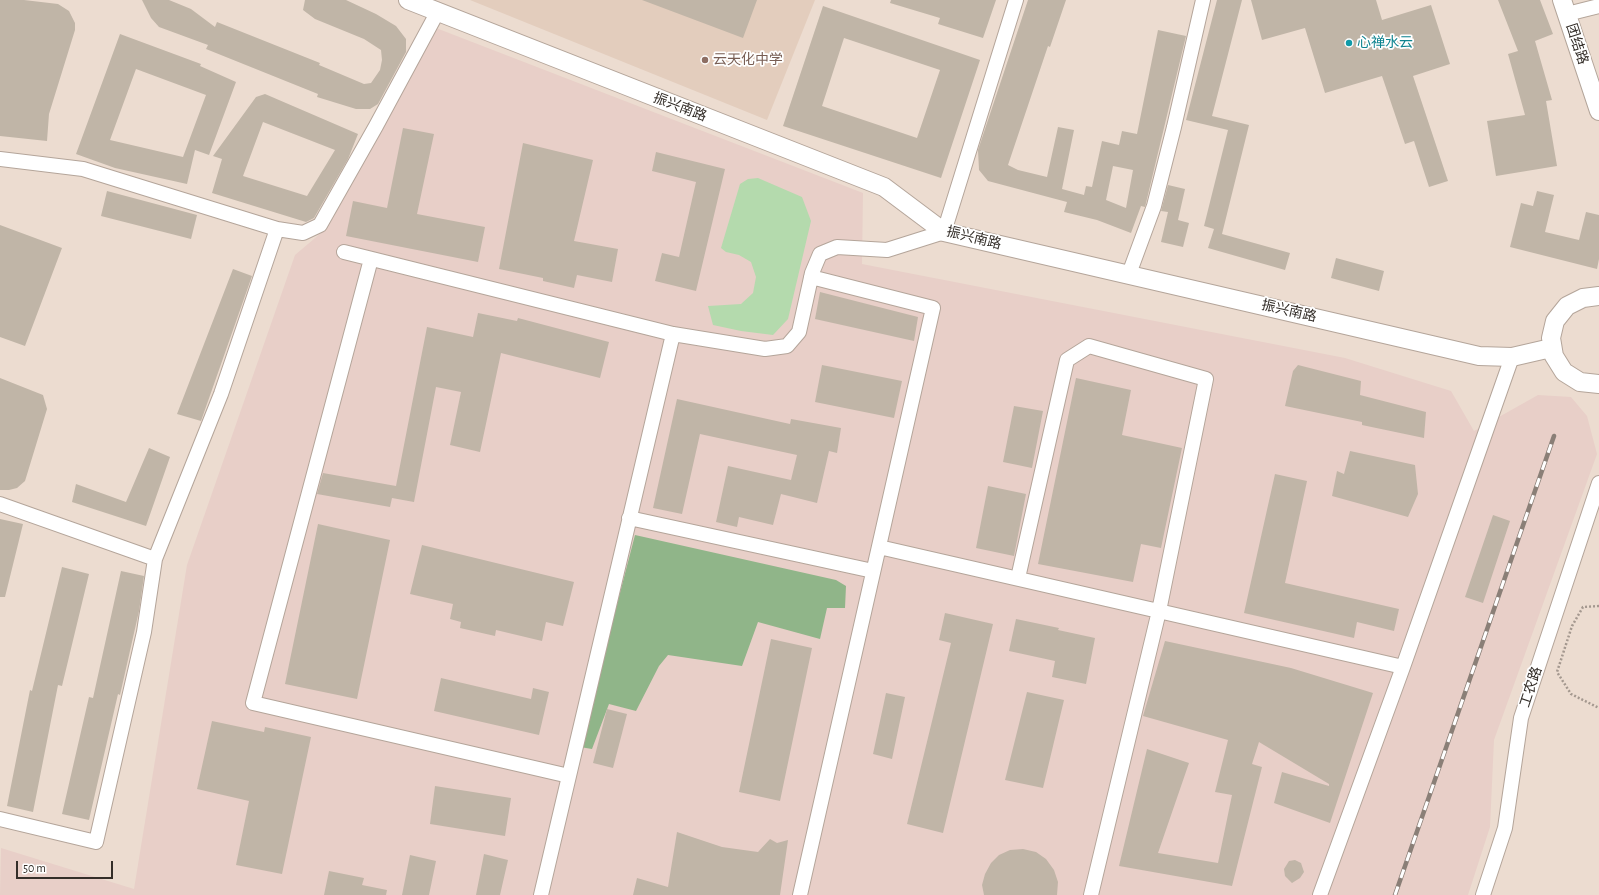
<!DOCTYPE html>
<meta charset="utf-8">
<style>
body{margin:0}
#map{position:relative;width:1599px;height:895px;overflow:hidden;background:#ecdcd0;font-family:"Alegreya Sans",sans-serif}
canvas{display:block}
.scale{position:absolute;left:16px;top:861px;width:97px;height:18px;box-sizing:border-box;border:2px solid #342e29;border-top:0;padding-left:5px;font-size:12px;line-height:14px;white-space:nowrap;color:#342e29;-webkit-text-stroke:3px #fff;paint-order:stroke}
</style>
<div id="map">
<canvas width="1599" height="895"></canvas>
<div class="scale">50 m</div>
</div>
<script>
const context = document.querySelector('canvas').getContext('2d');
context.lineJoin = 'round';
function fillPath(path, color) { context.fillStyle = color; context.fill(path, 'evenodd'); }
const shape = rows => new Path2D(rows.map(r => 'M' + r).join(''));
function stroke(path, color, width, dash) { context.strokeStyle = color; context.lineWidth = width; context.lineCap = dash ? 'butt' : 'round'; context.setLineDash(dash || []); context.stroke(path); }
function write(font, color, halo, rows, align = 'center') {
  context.font = font + ' "Alegreya Sans","Noto Sans SC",sans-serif'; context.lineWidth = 3.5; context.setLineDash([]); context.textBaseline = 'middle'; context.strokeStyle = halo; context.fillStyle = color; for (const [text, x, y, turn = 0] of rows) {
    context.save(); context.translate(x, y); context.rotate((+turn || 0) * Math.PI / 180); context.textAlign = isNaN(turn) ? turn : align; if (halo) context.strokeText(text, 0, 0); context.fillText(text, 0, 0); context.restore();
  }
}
fillPath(shape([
 [436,28,863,193,862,264,1345,358,1451,391,1474,431,1538,395,1571,397,1587,416,1597,454,1494,740,1490,827,1468,895,0,895,1,848,134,889,187,565,295,255,328,227]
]), '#e8cfc8');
fillPath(shape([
 [470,0,815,0,767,120]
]), '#e3cdbd');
fillPath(shape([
 [758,178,802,197,811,221,788,319,773,335,741,331,713,325,708,306,741,304,753,293,756,277,751,262,739,255,726,252,721,248,740,184,748,179]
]), '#b4daad');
fillPath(shape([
 [635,535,836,580,846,586,845,608,827,608,820,639,758,622,742,666,668,655,659,666,636,711,609,704,592,749,580,747]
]), '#90b589');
fillPath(shape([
 [0,0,24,0,58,4,69,11,75,23,75,30,49,114,47,141,0,136],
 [142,0,169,0,191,9,215,27,217,22,320,63,319,65,364,84,371,83,380,70,382,60,381,50,364,39,315,19,303,10,305,0,346,0,376,14,396,26,406,39,406,52,378,104,370,109,356,109,317,97,318,94,206,49,208,45,159,27,151,18],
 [642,0,757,0,743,38],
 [891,0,996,0,983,38,938,24,940,18,890,3],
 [1028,0,1066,0,1050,47,1048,46,1008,165,1018,170,1047,177,1058,127,1074,130,1062,189,1084,195,1086,186,1092,187,1102,141,1119,145,1122,131,1137,134,1158,30,1186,36,1146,203,1145,207,1141,206,1131,233,1097,220,1064,212,1067,202,988,181,979,170,978,150],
 [1113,166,1133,170,1126,208,1106,200],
 [1217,0,1242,0,1212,116,1249,125,1222,234,1290,253,1285,270,1208,248,1214,229,1204,226,1228,130,1186,120],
 [1251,0,1376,0,1382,20,1431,5,1450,64,1413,76,1448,181,1429,187,1414,141,1405,144,1382,76,1325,93,1305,28,1262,40],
 [1498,0,1540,0,1553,34,1535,41,1552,100,1546,101,1557,166,1496,176,1487,121,1525,115,1508,54,1518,51],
 [823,6,980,60,941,178,783,126],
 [844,38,940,70,917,138,822,106],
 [120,34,201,64,200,66,236,82,209,155,195,150,187,184,115,168,76,154],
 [136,69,206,95,183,157,110,140],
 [265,94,358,134,348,159,314,218,306,222,212,193,222,159,213,156,256,97],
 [263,122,335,150,307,196,243,176],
 [403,128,434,134,417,214,485,227,478,262,346,236,353,201,387,208],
 [523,143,593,160,574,241,618,249,612,282,577,275,574,288,543,281,543,278,499,269],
 [656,152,725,169,696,291,655,281,662,253,679,257,696,182,652,171],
 [1168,185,1185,189,1178,220,1189,223,1183,247,1161,242,1168,212,1161,211],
 [107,191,197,215,191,239,101,216],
 [1537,191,1554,195,1545,232,1579,240,1586,212,1599,215,1599,259,1597,269,1510,247,1521,203,1533,206],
 [0,225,62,248,25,346,0,337],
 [1336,258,1384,271,1379,291,1331,278],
 [233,269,252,276,201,421,177,414],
 [820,292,918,317,914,341,815,319],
 [478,313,517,321,518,318,609,342,600,378,501,353,480,452,450,445,461,392,436,387,414,502,392,498,390,507,317,494,323,473,396,486,427,327,473,337],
 [822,365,902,381,894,418,815,402],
 [1298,365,1361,381,1360,395,1426,412,1424,438,1362,425,1362,422,1285,406,1293,371],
 [0,378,43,395,47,409,25,481,17,488,9,490,0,490],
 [1076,378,1131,390,1122,435,1182,448,1161,548,1141,544,1133,582,1038,564],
 [677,399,790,424,791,419,841,428,837,453,829,451,817,503,781,494,773,525,739,517,737,527,716,522,728,466,791,480,797,455,700,434,682,514,653,508],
 [1014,406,1043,411,1032,468,1003,462],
 [149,448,170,457,146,526,72,502,76,484,126,502],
 [1350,451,1415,465,1418,494,1408,517,1332,496,1337,471,1344,474],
 [1275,474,1307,481,1285,583,1399,609,1394,631,1357,622,1354,638,1244,613],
 [988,486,1026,494,1014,556,976,548],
 [1493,515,1510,521,1483,603,1465,597],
 [0,519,23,524,5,597,0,597],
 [318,524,390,540,357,699,285,684],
 [422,545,574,582,563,626,546,622,542,641,496,630,495,636,460,628,461,622,450,619,453,604,410,594],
 [62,567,89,574,62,686,58,685,33,812,7,806,30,690,32,691],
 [121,571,144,576,139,611,120,695,118,694,89,820,62,814,89,697,93,698],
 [945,613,993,624,943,833,907,824,951,643,939,640],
 [1016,619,1059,628,1058,630,1095,638,1086,684,1052,677,1055,661,1009,651],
 [771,639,812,648,780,801,739,792],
 [1165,641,1291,668,1373,693,1330,823,1274,803,1282,772,1329,786,1329,784,1259,742,1252,764,1262,767,1232,886,1119,866,1147,749,1189,763,1158,853,1218,863,1232,795,1215,792,1228,740,1143,716],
 [441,678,531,699,533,688,549,692,539,735,434,711],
 [1027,692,1064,700,1043,788,1005,780],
 [886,693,905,697,892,759,873,754],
 [607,709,627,714,613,768,593,763],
 [212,721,264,732,265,727,311,737,282,874,236,865,249,801,197,789],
 [435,786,511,798,505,836,430,824],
 [677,832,722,847,758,852,770,839,777,843,788,840,780,895,633,895,637,878,668,887],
 [1023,849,1036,852,1046,859,1054,870,1058,882,1057,895,984,895,982,885,985,874,991,863,999,855,1010,850],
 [484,854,508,860,500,895,476,895],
 [410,855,436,861,429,895,402,895],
 [1295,860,1301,863,1304,872,1300,878,1292,883,1285,876,1284,869,1289,861],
 [329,871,364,878,362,885,387,890,386,895,324,895]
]), '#c0b5a7');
const minor = shape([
 [1567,14,1599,6],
 [0,159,83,169,277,229,303,233,320,225,376,126,437,13],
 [344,252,673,334,765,349,787,346,799,332,812,273,820,254,837,247,887,250,944,232,1016,0],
 [371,259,253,703,569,776],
 [1129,274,1154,206,1174,127,1203,0],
 [0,504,155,559],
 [629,518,873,571],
 [879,547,1403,667],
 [1018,578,1067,360,1089,346,1206,379,1159,611,1091,895],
 [0,819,96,842,144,632,155,559,221,394,277,229],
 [541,895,673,334],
 [800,895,933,308,811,277],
 [1320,895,1403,667,1512,357],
 [1483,895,1505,828,1521,718,1599,483]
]);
const major = shape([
 [408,0,884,187,944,232,1479,356,1512,357,1551,348],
 [1562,0,1599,111],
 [1599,296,1583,298,1567,306,1555,321,1551,338,1554,356,1564,372,1580,382,1599,384]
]);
stroke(minor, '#b4a59a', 16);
stroke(major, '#b4a59a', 20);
stroke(shape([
 [1599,606,1583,607,1572,626,1557,672,1571,694,1599,708]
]), '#a4988f', 2.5, [2, 2]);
stroke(minor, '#fff', 14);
stroke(major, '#fff', 18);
const rail = shape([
 [1395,895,1554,436]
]);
stroke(rail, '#8a7f77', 4.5);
stroke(rail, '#fff', 3, [9]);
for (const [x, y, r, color] of [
 [1349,43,4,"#0f9aa8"],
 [705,60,4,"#8d6e63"]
]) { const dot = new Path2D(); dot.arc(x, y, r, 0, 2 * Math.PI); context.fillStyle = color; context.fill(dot); stroke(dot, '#fff', 1.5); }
write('14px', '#0d838f', '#fff', [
 ["心禅水云",1357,43]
], 'left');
write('14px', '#342e29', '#fff', [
 ["团结路",1577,44,72],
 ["振兴南路",680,107,21],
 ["振兴南路",974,238,14],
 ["振兴南路",1289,311,13],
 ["工农路",1531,687,-72]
]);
write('14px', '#785e54', '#fff', [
 ["云天化中学",713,60]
], 'left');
</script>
